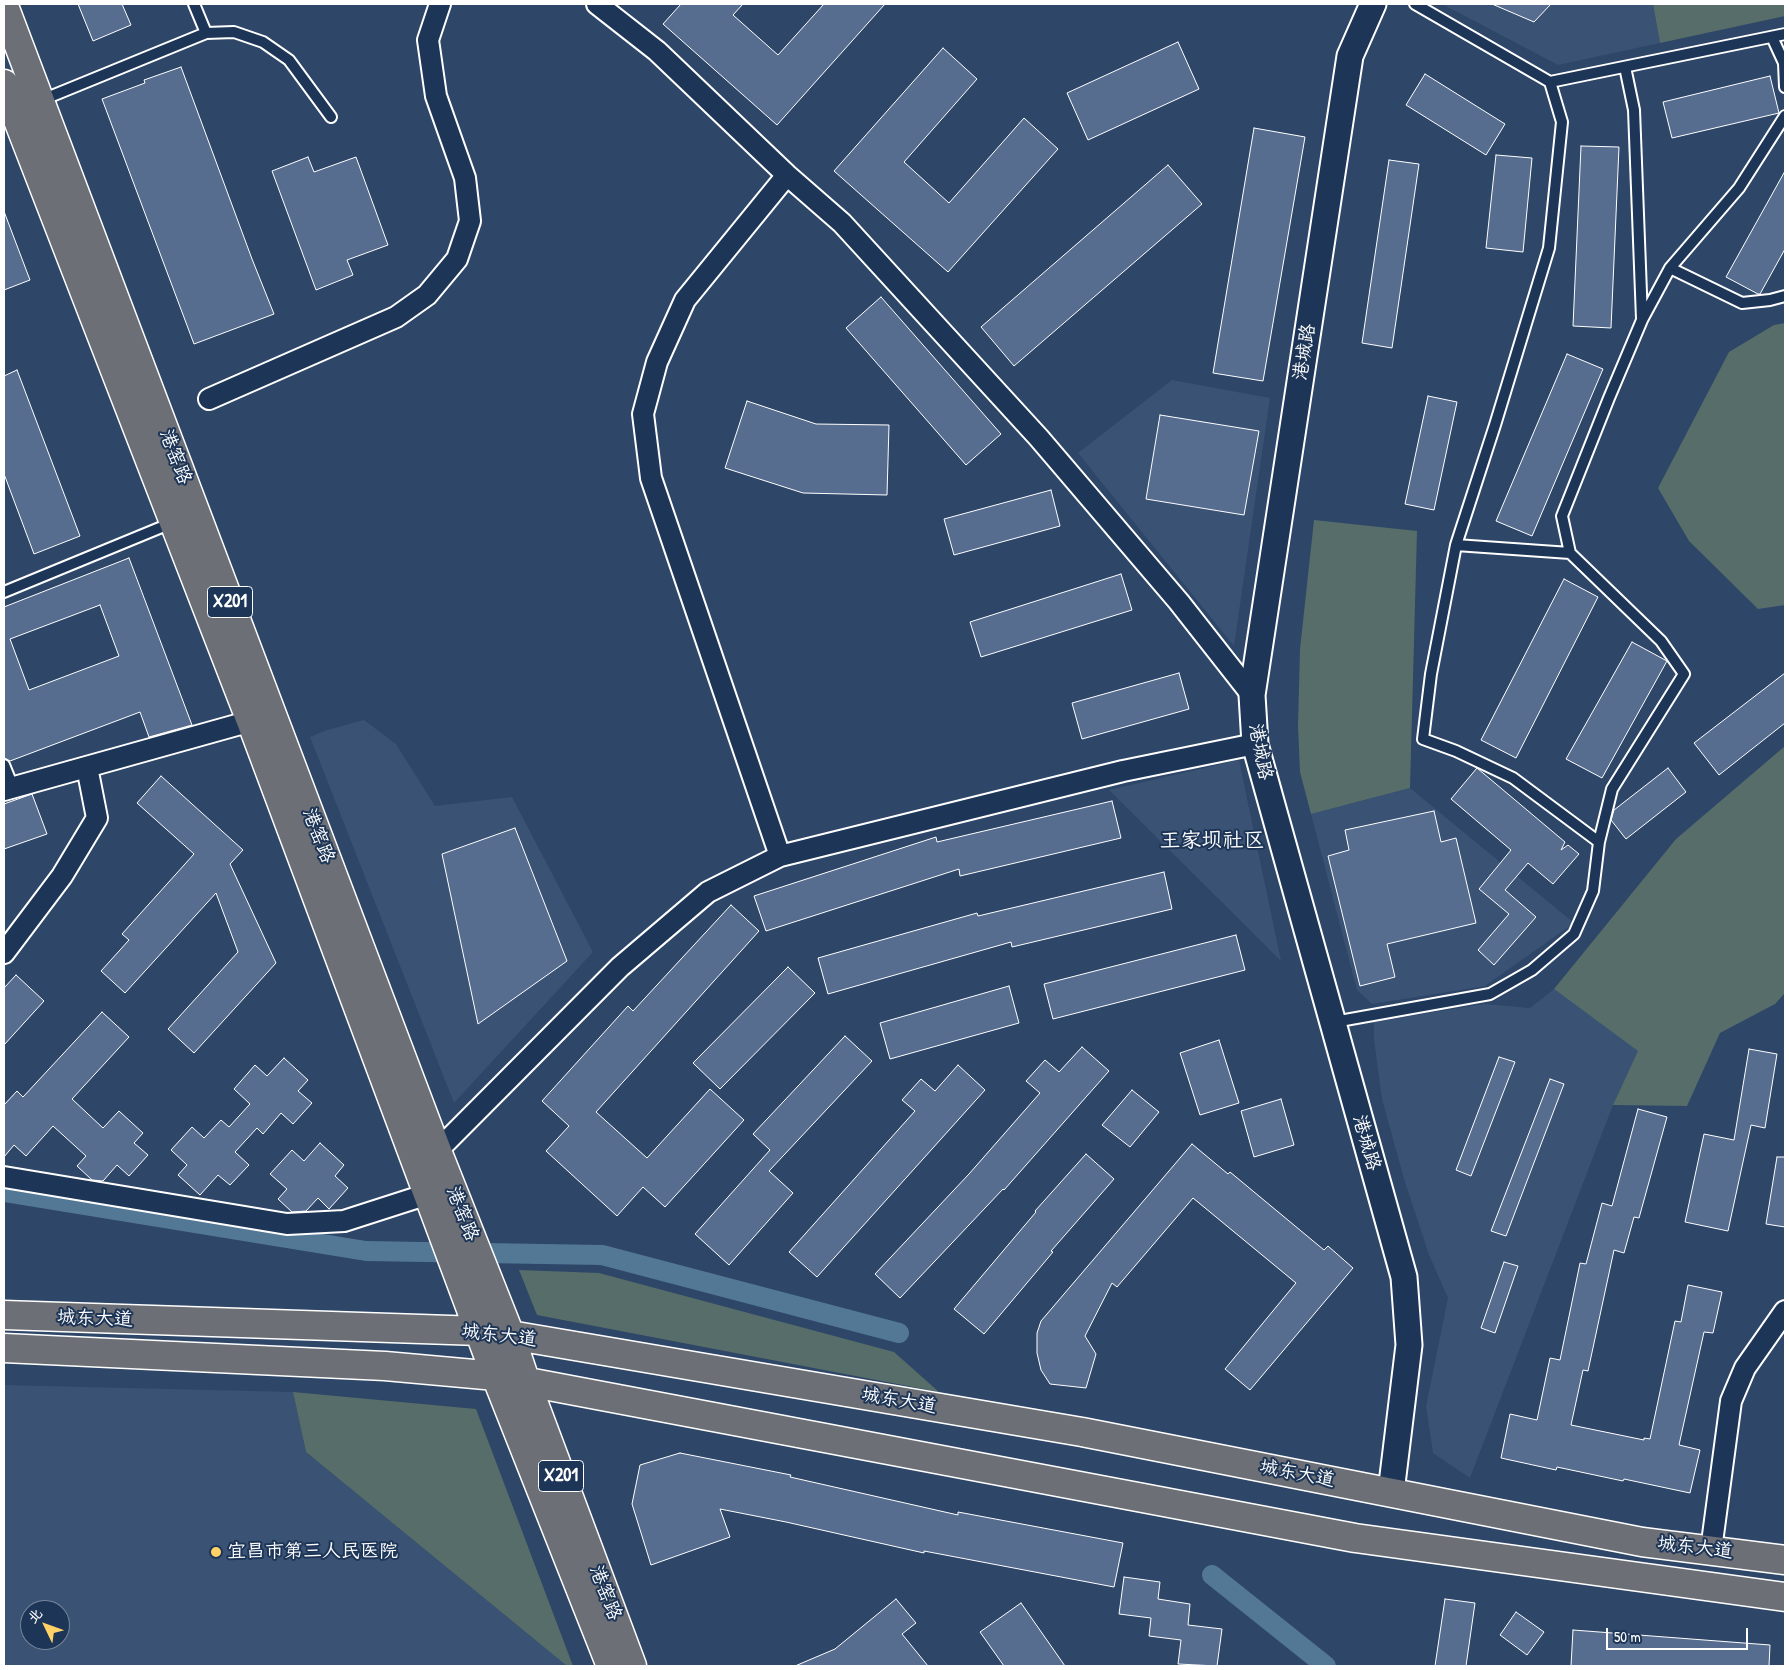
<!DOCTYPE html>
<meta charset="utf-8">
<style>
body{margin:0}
#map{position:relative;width:1789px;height:1670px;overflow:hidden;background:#2e4668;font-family:"Patrick Hand","LXGW WenKai TC",sans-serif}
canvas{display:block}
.frame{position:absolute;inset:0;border:5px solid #fff;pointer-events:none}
.north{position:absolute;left:20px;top:1600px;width:50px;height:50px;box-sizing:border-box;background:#1d3557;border:1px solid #77869a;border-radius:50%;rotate:312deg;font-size:14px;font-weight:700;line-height:20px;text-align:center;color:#fff}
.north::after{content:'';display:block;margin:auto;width:18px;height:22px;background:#ffd166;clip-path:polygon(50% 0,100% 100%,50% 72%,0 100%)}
.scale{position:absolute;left:1606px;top:1628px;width:142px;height:22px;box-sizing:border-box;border:2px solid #fff;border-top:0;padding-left:6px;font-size:15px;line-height:18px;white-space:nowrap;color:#fff;-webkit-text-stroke:4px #1d3557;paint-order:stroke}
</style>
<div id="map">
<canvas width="1789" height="1670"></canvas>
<div class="frame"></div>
<div class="north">北</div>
<div class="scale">50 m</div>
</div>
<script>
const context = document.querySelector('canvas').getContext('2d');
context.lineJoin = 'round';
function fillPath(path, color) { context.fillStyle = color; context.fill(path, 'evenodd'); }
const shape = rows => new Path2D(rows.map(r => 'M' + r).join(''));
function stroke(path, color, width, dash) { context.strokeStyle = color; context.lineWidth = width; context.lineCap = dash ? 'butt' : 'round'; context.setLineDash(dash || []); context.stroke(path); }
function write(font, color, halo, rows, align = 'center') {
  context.font = font + ' "Patrick Hand","LXGW WenKai TC",sans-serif'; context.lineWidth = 4; context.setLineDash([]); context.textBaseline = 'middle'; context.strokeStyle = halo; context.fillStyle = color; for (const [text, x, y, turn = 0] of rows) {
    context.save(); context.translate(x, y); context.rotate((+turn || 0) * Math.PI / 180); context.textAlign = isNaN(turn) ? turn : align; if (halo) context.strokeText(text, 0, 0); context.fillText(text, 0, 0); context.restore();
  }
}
fillPath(shape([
 [1442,4,1653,4,1660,43,1558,65],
 [1172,380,1270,398,1234,646,1078,453],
 [364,720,396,744,435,806,512,797,593,952,454,1103,310,737,327,730],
 [1239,760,1281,961,1109,790],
 [1410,788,1574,923,1485,986,1372,1004,1357,990,1311,814],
 [1554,989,1639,1051,1613,1105,1470,1478,1433,1453,1426,1406,1448,1298,1429,1255,1404,1179,1382,1099,1374,1040,1374,1022,1484,1004,1530,1008],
 [4,1385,293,1392,306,1452,567,1666,4,1666],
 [30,1610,60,1610,60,1640,30,1640]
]), '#3a5274');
fillPath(shape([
 [1653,4,1785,4,1785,16,1660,43],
 [1785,323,1785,605,1758,609,1689,541,1658,488,1729,352,1774,325],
 [1314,520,1417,531,1410,788,1311,814,1300,772,1298,725,1300,649],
 [1785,746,1785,993,1775,1004,1720,1033,1687,1106,1613,1105,1638,1051,1554,989,1676,839],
 [519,1270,599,1273,894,1352,939,1392,537,1315],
 [293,1392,476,1409,573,1666,567,1666,306,1452]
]), '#576d69');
stroke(shape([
 [4,1192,366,1251,602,1255,899,1333],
 [1212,1575,1326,1666]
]), '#537895', 20);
const building = shape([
 [78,4,122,4,131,25,93,41,78,4],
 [681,4,743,4,733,15,778,55,824,4,885,4,777,125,663,24,681,4],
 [1492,4,1551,4,1534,22,1492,4],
 [1178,42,1199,89,1088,140,1067,93,1178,42],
 [943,48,977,79,904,162,949,203,1024,118,1058,149,948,272,834,171,943,48],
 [181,67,252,259,274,314,194,344,102,99,145,83,144,80,181,67],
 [1425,74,1505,124,1486,155,1406,105,1425,74],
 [1770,76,1779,113,1672,138,1663,102,1770,76],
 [1254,128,1305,137,1263,381,1213,373,1254,128],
 [1581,146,1619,147,1611,328,1573,326,1581,146],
 [1496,155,1532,158,1523,252,1486,248,1496,155],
 [308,157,314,172,356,157,388,245,347,260,353,275,316,290,272,171,308,157],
 [1389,160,1419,164,1392,348,1362,343,1389,160],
 [1168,165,1202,204,1014,366,981,327,1168,165],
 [1785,171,1785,249,1760,294,1758,294,1726,277,1785,171],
 [5,214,30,280,4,290,4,215,5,214],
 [881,297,1001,434,966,465,846,328,881,297],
 [1567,354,1603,369,1532,536,1496,521,1567,354],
 [17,370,80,536,34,554,4,474,4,376,17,370],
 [1428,396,1457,402,1434,510,1405,504,1428,396],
 [747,401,816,424,889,425,887,495,803,493,725,468,747,401],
 [1160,415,1259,431,1244,515,1146,499,1160,415],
 [1051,490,1060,526,954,555,944,519,1051,490],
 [129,558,192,725,149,737,140,712,10,761,4,758,4,607,129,558],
 [100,605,119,656,29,690,10,639,100,605],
 [1121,574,1132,610,981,657,970,622,1121,574],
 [1564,579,1598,597,1516,758,1481,740,1564,579],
 [1632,642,1667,661,1602,778,1566,759,1632,642],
 [1179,673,1189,709,1082,739,1072,703,1179,673],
 [1785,673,1785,723,1719,775,1694,743,1785,673],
 [1477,768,1565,842,1561,850,1568,845,1579,854,1553,884,1528,863,1505,890,1536,917,1494,965,1478,950,1509,914,1479,889,1511,850,1451,799,1477,768],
 [1668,768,1686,792,1626,839,1611,820,1614,810,1668,768],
 [161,776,243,850,230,864,276,963,194,1053,168,1029,238,952,216,893,125,993,101,971,129,940,122,934,194,854,137,803,161,776],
 [32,794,47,834,4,849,4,804,32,794],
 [1112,801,1121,838,960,876,959,869,766,931,754,896,936,837,937,842,1112,801],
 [1434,811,1441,842,1456,838,1476,923,1387,944,1395,977,1360,986,1328,856,1349,850,1345,830,1434,811],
 [515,828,567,961,478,1024,442,854,515,828],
 [1164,872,1172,909,1012,947,1011,942,828,994,818,958,977,913,978,916,1164,872],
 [731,905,759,931,596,1112,647,1158,710,1089,744,1120,665,1207,643,1187,617,1216,546,1151,569,1126,542,1101,628,1006,633,1011,731,905],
 [1236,935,1245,970,1053,1019,1044,984,1236,935],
 [788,967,815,993,720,1089,693,1063,788,967],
 [16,975,44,1001,4,1045,4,988,16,975],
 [1009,986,1019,1023,890,1059,880,1023,1009,986],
 [102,1012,129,1037,72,1099,103,1128,119,1111,143,1133,134,1143,148,1155,129,1176,117,1165,103,1181,92,1180,77,1166,86,1156,53,1126,26,1156,14,1145,4,1157,4,1105,17,1091,23,1097,102,1012],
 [845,1036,872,1061,769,1171,793,1193,729,1265,695,1234,770,1150,753,1134,845,1036],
 [1219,1040,1239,1103,1200,1115,1180,1053,1219,1040],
 [1082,1047,1109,1071,1004,1190,1003,1189,900,1298,875,1274,969,1174,1040,1093,1026,1081,1045,1060,1059,1072,1082,1047],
 [1749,1049,1777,1054,1765,1128,1751,1125,1728,1231,1685,1222,1704,1134,1734,1140,1749,1049],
 [1499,1057,1515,1062,1471,1176,1456,1170,1499,1057],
 [284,1058,308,1080,298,1091,312,1103,293,1124,281,1113,263,1134,257,1128,235,1152,249,1165,230,1185,218,1175,200,1195,178,1175,187,1165,171,1150,192,1127,204,1138,221,1120,229,1127,250,1104,234,1089,255,1065,267,1076,284,1058],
 [958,1065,985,1090,817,1277,789,1252,915,1111,902,1100,921,1079,935,1091,958,1065],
 [1550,1079,1564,1084,1506,1236,1491,1231,1550,1079],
 [1132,1090,1159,1112,1130,1147,1102,1125,1132,1090],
 [1281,1099,1294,1145,1254,1157,1241,1111,1281,1099],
 [1638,1109,1667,1117,1639,1218,1634,1217,1624,1253,1614,1250,1588,1371,1583,1370,1571,1425,1644,1440,1644,1438,1650,1439,1675,1321,1681,1322,1688,1285,1722,1292,1713,1333,1704,1332,1679,1445,1700,1450,1690,1493,1624,1479,1623,1481,1557,1467,1556,1470,1501,1458,1510,1414,1537,1420,1550,1358,1560,1360,1580,1263,1586,1264,1602,1203,1612,1206,1638,1109],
 [320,1143,344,1165,335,1176,348,1188,329,1209,318,1198,306,1211,292,1212,278,1199,287,1189,270,1174,292,1150,304,1161,320,1143],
 [1192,1144,1228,1174,1230,1172,1324,1250,1328,1246,1353,1268,1250,1390,1225,1369,1296,1283,1193,1198,1117,1287,1112,1283,1085,1336,1096,1354,1086,1388,1050,1384,1041,1370,1037,1353,1037,1333,1041,1321,1192,1144],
 [1086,1154,1114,1179,1051,1251,1053,1252,984,1334,954,1309,1036,1212,1035,1211,1086,1154],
 [1777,1157,1785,1157,1785,1227,1766,1224,1777,1157],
 [1504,1262,1518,1266,1495,1333,1481,1328,1504,1262],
 [680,1453,791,1475,790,1477,958,1515,958,1512,1123,1543,1114,1587,924,1551,924,1553,786,1522,720,1509,730,1537,651,1565,632,1504,640,1465,680,1453],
 [1124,1577,1160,1582,1158,1599,1190,1604,1188,1625,1222,1629,1217,1666,1178,1664,1181,1640,1149,1636,1151,1618,1119,1614,1124,1577],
 [896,1599,916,1623,902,1634,928,1666,795,1666,835,1649,896,1599],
 [1445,1599,1475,1603,1466,1666,1435,1666,1445,1599],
 [1021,1603,1065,1666,1004,1666,980,1632,1021,1603],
 [1516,1612,1544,1632,1527,1655,1500,1635,1516,1612],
 [1573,1630,1770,1645,1769,1666,1571,1666,1573,1630]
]);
fillPath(building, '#566d90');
stroke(building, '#fff', 1);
const service = shape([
 [194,4,206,33],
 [1415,4,1550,82,1562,122,1549,248,1495,425,1456,545,1431,674,1423,739,1456,751,1513,778,1599,842],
 [1772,37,1784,63,1785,87],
 [1625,67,1634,110,1642,319],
 [1550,82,1785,34],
 [42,100,206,33,234,32,263,42,289,60,331,117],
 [1670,268,1742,303,1770,300,1785,296],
 [1456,545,1570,553],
 [4,592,174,522],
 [4,765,13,787],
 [1334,1022,1490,994,1532,970,1574,934,1593,891,1599,842,1612,789,1684,674,1661,641,1570,553,1562,516,1609,398,1642,320,1670,268,1739,188,1785,116]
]);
const minor = shape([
 [597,4,657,51,787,175,842,223,1039,438,1179,602,1252,695],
 [209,399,396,317,427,295,457,259,470,221,465,178,436,96,428,40,440,4],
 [4,790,251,721],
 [780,856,651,478,643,414,657,362,685,300,787,175],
 [4,953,62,876,97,818,87,767],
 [437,1151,620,967,708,892,780,856,1123,771,1255,744],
 [4,1177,287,1224,344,1221,428,1194],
 [1711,1550,1731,1401,1745,1368,1785,1311]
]);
const tertiary = shape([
 [1373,4,1350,56,1252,695,1255,744,1404,1277,1409,1345,1391,1492]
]);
const primary = shape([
 [4,6,437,1151,510,1335,525,1380,632,1666],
 [4,84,251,721,496,1376,611,1666],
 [4,1315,480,1331,510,1335,1082,1432,1642,1542,1785,1560],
 [4,1348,385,1366,496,1376,1355,1538,1785,1597]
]);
stroke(service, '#fff', 14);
stroke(minor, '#fff', 24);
stroke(tertiary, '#fff', 29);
stroke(primary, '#fff', 31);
stroke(service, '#1d3557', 10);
stroke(minor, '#1d3557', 20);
stroke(tertiary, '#1d3557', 25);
stroke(primary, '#6c6f75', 28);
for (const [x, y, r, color] of [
 [216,1552,6,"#ffd166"]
]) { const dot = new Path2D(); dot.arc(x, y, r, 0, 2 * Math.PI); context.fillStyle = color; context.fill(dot); stroke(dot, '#1d3557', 2); }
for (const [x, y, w] of [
 [230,602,45],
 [561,1476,45]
]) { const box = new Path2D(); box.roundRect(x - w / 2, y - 15.5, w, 31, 4); context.fillStyle = '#1d3557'; context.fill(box); stroke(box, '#fff', 1); }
write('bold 18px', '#fff', null, [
 ["X201",230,602],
 ["X201",561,1476]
]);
write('19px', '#fff', '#1d3557', [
 ["港城路",1305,352,-81],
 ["港窑路",175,457,69],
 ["港城路",1260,752,79],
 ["港窑路",318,836,69],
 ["港城路",1366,1143,74],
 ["港窑路",462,1214,68],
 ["城东大道",95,1319,2],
 ["城东大道",499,1336,7],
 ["城东大道",899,1401,10],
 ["城东大道",1297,1474,11],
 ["城东大道",1695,1548,7],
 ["港窑路",605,1593,69]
]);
write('19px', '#fff', '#1d3557', [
 ["宜昌市第三人民医院",227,1552]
], 'left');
write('21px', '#fff', '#1d3557', [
 ["王家坝社区",1212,841]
]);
</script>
